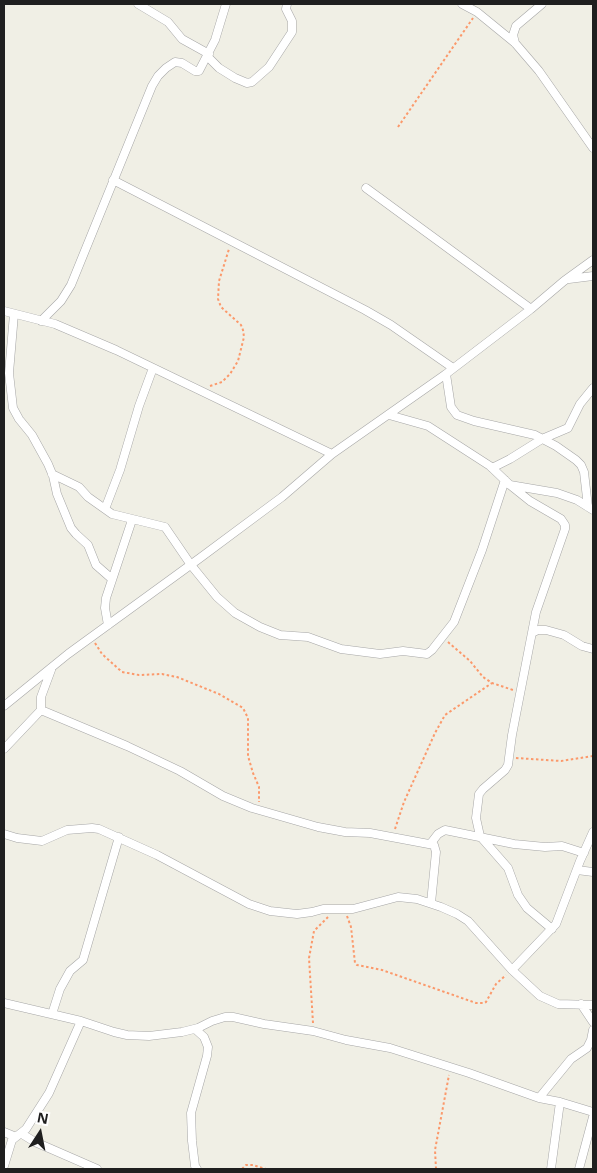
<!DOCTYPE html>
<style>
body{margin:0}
#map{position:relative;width:597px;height:1173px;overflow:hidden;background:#f0efe5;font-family:"Open Sans",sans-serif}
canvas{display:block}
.frame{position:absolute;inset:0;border:5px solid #1f1f1f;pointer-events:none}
.north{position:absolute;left:15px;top:1108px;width:50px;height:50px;-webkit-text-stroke:4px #fff;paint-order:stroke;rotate:11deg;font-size:14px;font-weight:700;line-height:20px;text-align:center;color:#1f1f1f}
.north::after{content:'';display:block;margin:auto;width:18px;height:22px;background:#1f1f1f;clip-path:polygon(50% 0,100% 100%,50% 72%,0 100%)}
</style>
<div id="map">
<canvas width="597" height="1173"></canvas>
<div class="frame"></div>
<div class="north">N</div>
</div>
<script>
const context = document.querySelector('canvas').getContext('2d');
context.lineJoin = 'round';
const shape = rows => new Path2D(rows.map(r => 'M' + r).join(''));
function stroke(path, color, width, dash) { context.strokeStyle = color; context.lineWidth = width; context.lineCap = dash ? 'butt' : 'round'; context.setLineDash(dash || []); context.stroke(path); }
const minor = shape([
 [138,4,168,22,182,39,209,54],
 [462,4,477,12,515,43,539,71,593,148],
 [515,43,513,35,516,26,542,4],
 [208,57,219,68,235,78,247,83,252,82,269,67,292,32,292,21,286,9,287,4],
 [113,180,365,310,391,325,453,368],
 [366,188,531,309],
 [569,279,593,276],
 [4,311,55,324,116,350,332,454],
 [14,314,9,373,13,408,19,419,32,435,48,464,53,476,57,494,71,528,76,534,88,545,96,565,112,579],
 [41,321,61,301,71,285,152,86,158,76,166,68,175,62,182,63,195,71,199,71,215,40,226,4],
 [446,374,451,407,457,415,474,421,535,435,556,446,576,460,581,465,584,472,588,507],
 [389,415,428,426,490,466,510,485,557,493,577,500,593,510],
 [492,468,510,459,542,439,568,428,580,404,593,388],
 [52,474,79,487,88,497,112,514,165,527,191,565,217,597,235,613,260,627,280,635,308,637,341,649,380,654,403,651,427,654,432,650,454,622,482,550,505,480],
 [510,485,530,501,561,519,565,525,565,529,536,612,512,735,508,765,505,770,483,789,479,794,476,818,480,836,508,868,518,895,527,908,552,929],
 [105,509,120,470,139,406,153,368],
 [108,625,105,608,106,598,132,520],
 [532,633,538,630,546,630,564,635,582,646,593,649],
 [4,706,68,654,200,558,282,497,332,454,446,374,531,309,564,281,593,260],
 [41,710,127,746,180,771,223,796,252,808,318,827,345,832,370,833,434,845,436,852,431,903],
 [4,749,41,710,41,697,51,670],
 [4,834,17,838,42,841,67,830,92,828,99,829,157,855,249,904,270,911,297,914,312,912,323,909,353,909,398,897,417,899,441,907,457,914,468,921,512,970,540,996,558,1004,593,1005],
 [431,843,438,834,445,830,514,844,545,847,562,846,584,853],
 [577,870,593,872],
 [512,970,556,924,580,861,593,832],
 [4,1003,81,1021,114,1032,127,1035,149,1036,182,1032,198,1028,212,1021,225,1017,233,1017,264,1024,313,1031,346,1040,390,1048,469,1073,539,1098,560,1102,593,1112],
 [581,1004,593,1022],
 [52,1014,60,989,70,971,83,960,119,837],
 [195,1029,204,1037,208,1047,207,1056,191,1113,192,1141,195,1166,197,1169],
 [539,1098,571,1059,587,1048,591,1040,593,1030],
 [4,1132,16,1137],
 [22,1134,35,1142,97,1169],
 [4,1166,12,1140,26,1129,49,1093,81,1021],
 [551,1169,560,1102],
 [579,1169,593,1117]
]);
stroke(minor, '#a6a6a6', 9);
stroke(shape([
 [398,127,473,18],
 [210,386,222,382,230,374,238,361,244,337,243,330,241,325,221,307,218,299,219,281,229,249],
 [448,642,470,661,483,677,492,683,513,690],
 [95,643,102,654,122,672,139,675,162,674,177,677,219,694,243,708,248,718,248,756,253,773,259,787,259,802],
 [516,758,561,761,593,756],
 [395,829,404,802,435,733,445,715,492,683],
 [347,916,351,927,355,963,357,965,382,970,476,1003,484,1003,486,1002,496,984,506,975],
 [313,1023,309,958,314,931,328,917],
 [242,1169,246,1165,253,1165,266,1169],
 [436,1169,435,1150,449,1075]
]), '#fb996b', 2, [2.5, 2.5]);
stroke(minor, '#fff', 8);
</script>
